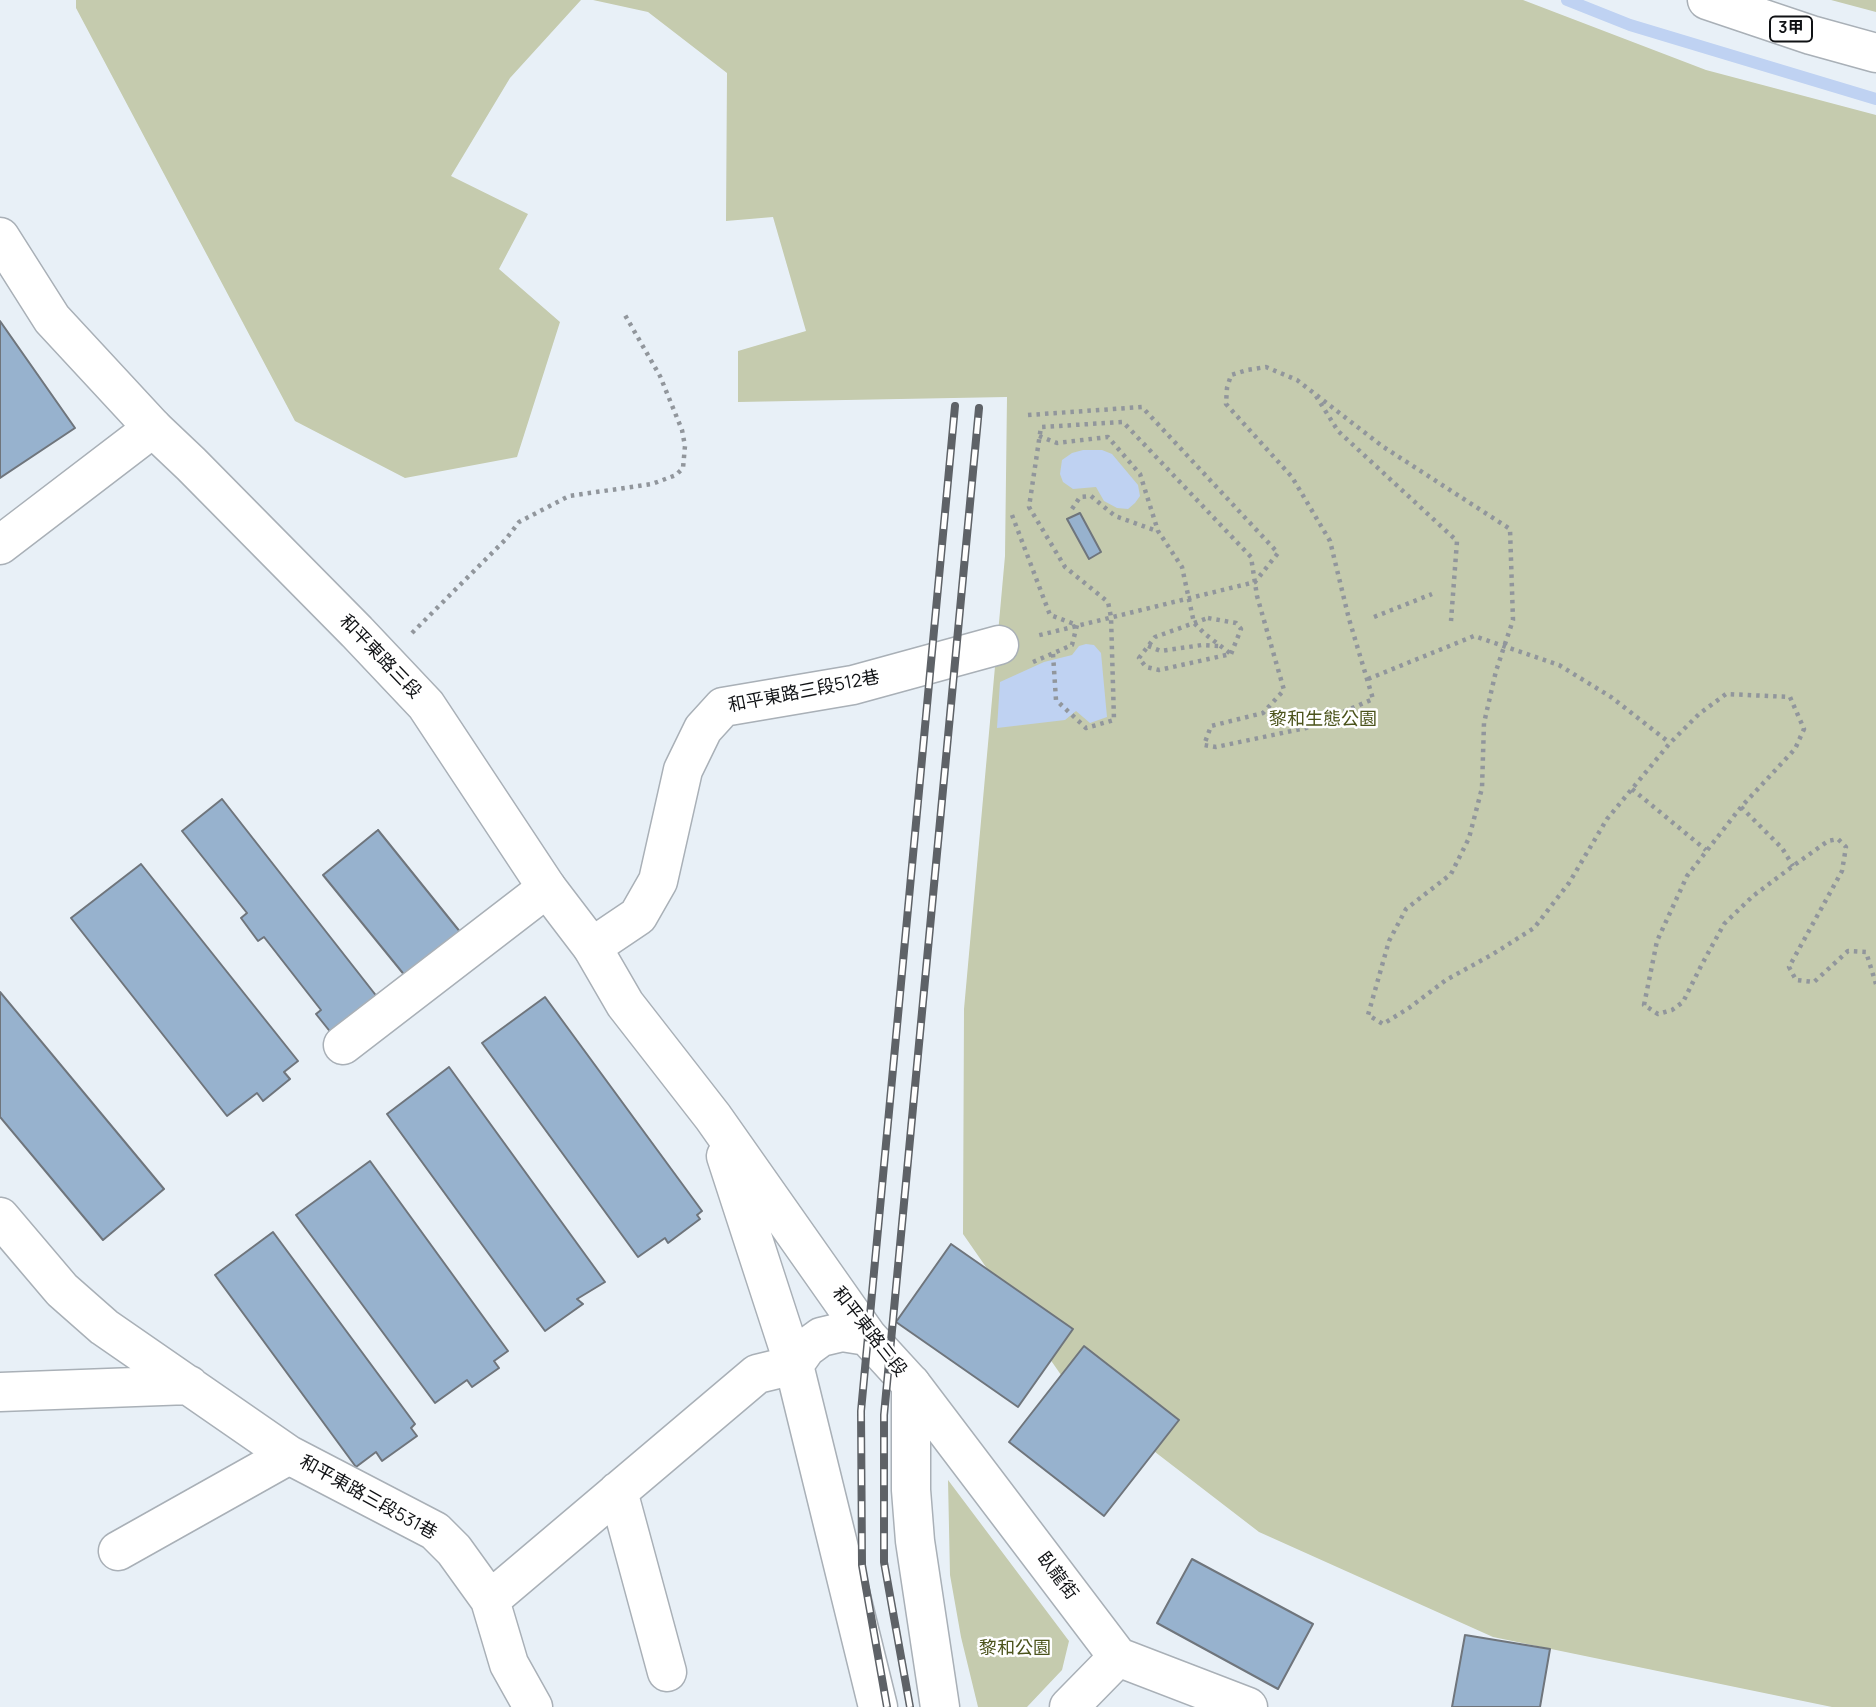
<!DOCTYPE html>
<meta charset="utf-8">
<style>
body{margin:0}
canvas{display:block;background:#e8f0f7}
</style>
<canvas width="1876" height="1707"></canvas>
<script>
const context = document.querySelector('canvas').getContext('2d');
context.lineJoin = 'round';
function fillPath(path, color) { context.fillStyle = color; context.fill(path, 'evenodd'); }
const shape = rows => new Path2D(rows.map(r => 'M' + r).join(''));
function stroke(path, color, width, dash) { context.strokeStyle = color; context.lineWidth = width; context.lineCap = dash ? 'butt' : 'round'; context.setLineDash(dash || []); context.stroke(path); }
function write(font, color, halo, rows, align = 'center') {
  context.font = font + ' Manrope,"Noto Sans TC",sans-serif'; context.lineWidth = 5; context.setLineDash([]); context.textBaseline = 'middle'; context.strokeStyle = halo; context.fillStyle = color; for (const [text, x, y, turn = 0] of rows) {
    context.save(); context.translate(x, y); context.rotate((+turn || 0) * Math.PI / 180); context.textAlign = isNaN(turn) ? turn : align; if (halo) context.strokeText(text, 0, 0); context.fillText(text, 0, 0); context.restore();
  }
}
fillPath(shape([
 [76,0,581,0,510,78,451,176,528,214,499,269,560,322,517,457,405,478,295,421,76,8],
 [593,0,1523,0,1706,70,1876,115,1876,1707,1832,1707,1493,1637,1259,1532,1068,1385,963,1234,964,1009,1005,556,1007,397,738,402,738,351,806,331,773,217,726,221,727,73,648,12],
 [1831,0,1876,0,1876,12],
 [948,1480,1069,1641,1062,1670,1027,1707,978,1707,961,1637,950,1575]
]), '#c5cbae');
fillPath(shape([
 [1083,450,1102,450,1112,454,1138,485,1140,496,1135,503,1128,509,1117,508,1104,501,1096,487,1073,489,1063,482,1060,474,1062,460,1072,453],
 [1086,644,1094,645,1101,653,1107,717,1090,723,1076,711,1065,720,997,728,1000,682,1044,662,1072,655,1079,646]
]), '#bfd2f2');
stroke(shape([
 [1567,0,1630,25,1876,99]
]), '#bfd2f2', 12);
const building = shape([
 [0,321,75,428,0,478,0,321],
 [1080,513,1101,552,1089,559,1067,519,1080,513],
 [222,799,378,998,332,1034,316,1014,321,1010,264,937,258,941,241,918,247,913,182,831,222,799],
 [378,830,461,933,406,977,323,875,378,830],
 [141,864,298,1061,284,1072,290,1079,263,1101,257,1093,227,1116,71,918,141,864],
 [0,992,164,1189,103,1240,0,1117,0,992],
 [545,997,702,1211,697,1215,700,1219,668,1243,665,1238,638,1257,482,1043,545,997],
 [449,1067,605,1282,577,1299,583,1304,545,1331,387,1114,449,1067],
 [370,1161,508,1351,494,1361,499,1368,472,1387,467,1380,435,1403,296,1215,370,1161],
 [273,1232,415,1424,411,1428,417,1436,382,1461,376,1452,356,1467,215,1275,273,1232],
 [951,1244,1073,1329,1018,1407,896,1322,951,1244],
 [1084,1346,1179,1420,1104,1516,1009,1442,1084,1346],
 [1192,1559,1313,1624,1278,1689,1157,1623,1192,1559],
 [1465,1635,1550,1649,1540,1707,1452,1707,1465,1635]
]);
fillPath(building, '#97b2ce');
stroke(building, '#6f757c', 2);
const minor = shape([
 [0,545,153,428],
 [592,947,638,916,658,881,683,770,703,729,723,707,853,685,999,645],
 [343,1045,547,888],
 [0,1217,62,1290,104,1327,289,1455,435,1531,454,1550,490,1600,757,1374,794,1365],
 [911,1384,1118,1657,1248,1707],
 [0,1392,189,1385],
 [618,1491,667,1672],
 [118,1551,289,1455],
 [490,1600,509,1664,533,1707],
 [1069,1707,1118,1657]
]);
const major = shape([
 [0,237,52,319,153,428,191,464,357,632,426,705,547,888,592,947,625,1004,713,1117,867,1336,911,1384,911,1490,915,1541,940,1707],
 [726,1156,794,1365,878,1707],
 [794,1365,806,1348,821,1337,842,1332,867,1336]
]);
const highway = shape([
 [1707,0,1811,35,1876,53]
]);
stroke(minor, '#a9b0b7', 41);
stroke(major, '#a9b0b7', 41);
stroke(highway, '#a9b0b7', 41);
stroke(shape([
 [1316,396,1338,431,1457,541,1451,621],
 [1028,415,1142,407,1278,553,1255,582,1036,636],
 [1039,436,1057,443,1108,437,1140,474,1158,531,1182,567,1194,623,1205,634,1231,654],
 [1072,509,1080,497,1091,496,1115,516,1157,531],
 [1012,515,1050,615,1077,625,1072,645,1033,662],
 [1374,617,1432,594],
 [1208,618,1236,623,1241,629,1231,654,1159,670,1146,667,1139,658,1155,637,1208,618],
 [412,633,506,539,519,522,569,496,652,484,676,475,683,468,685,446,682,430,660,376,625,315],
 [1148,646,1161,651,1202,645,1219,646],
 [1053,654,1056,700,1086,728,1114,720,1111,617,1108,602,1065,567,1029,507,1041,427,1123,422,1251,557,1257,596,1284,690,1263,713,1211,726,1204,745,1216,747,1306,728,1373,699,1349,619,1330,541,1292,477,1226,404,1227,388,1231,375,1247,370,1266,367,1297,380,1382,446,1510,529,1513,620,1496,671,1484,723,1482,788,1469,838,1451,874,1406,909,1389,941,1368,1015,1383,1024,1409,1008,1446,980,1493,954,1534,928,1569,883,1607,819,1670,743,1699,714,1726,694,1790,697,1804,729,1795,749,1741,807,1687,876,1657,941,1644,1005,1658,1014,1672,1010,1683,1002,1701,966,1724,924,1753,896,1793,866,1828,841,1838,839,1846,847,1842,871,1789,967,1796,980,1814,982,1848,951,1866,952,1876,984],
 [1368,679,1474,636,1559,665,1611,697,1670,743],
 [1632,789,1706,850],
 [1741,807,1782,848,1793,866]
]), '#91969c', 4.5, [3.5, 5]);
stroke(minor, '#fff', 38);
stroke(major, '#fff', 38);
stroke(highway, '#fff', 38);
const rail = shape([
 [887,1707,862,1565,861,1411,955,406],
 [910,1707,884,1562,884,1415,979,408]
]);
stroke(rail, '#5e6267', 8);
stroke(rail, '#fff', 5, [16]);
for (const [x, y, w] of [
 [1791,29,42]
]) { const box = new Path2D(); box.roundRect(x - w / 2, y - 12.5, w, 25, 5); context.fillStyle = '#fff'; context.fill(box); stroke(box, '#101215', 2); }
write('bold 16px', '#101215', null, [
 ["3甲",1791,29]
]);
write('18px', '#101215', '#fff', [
 ["和平東路三段",380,657,46],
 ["和平東路三段512巷",804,692,-11],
 ["和平東路三段",869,1332,52],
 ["和平東路三段531巷",368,1498,29],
 ["臥龍街",1057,1576,53]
]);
write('18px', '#4b531b', '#fff', [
 ["黎和生態公園",1323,720],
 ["黎和公園",1015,1649]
]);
</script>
